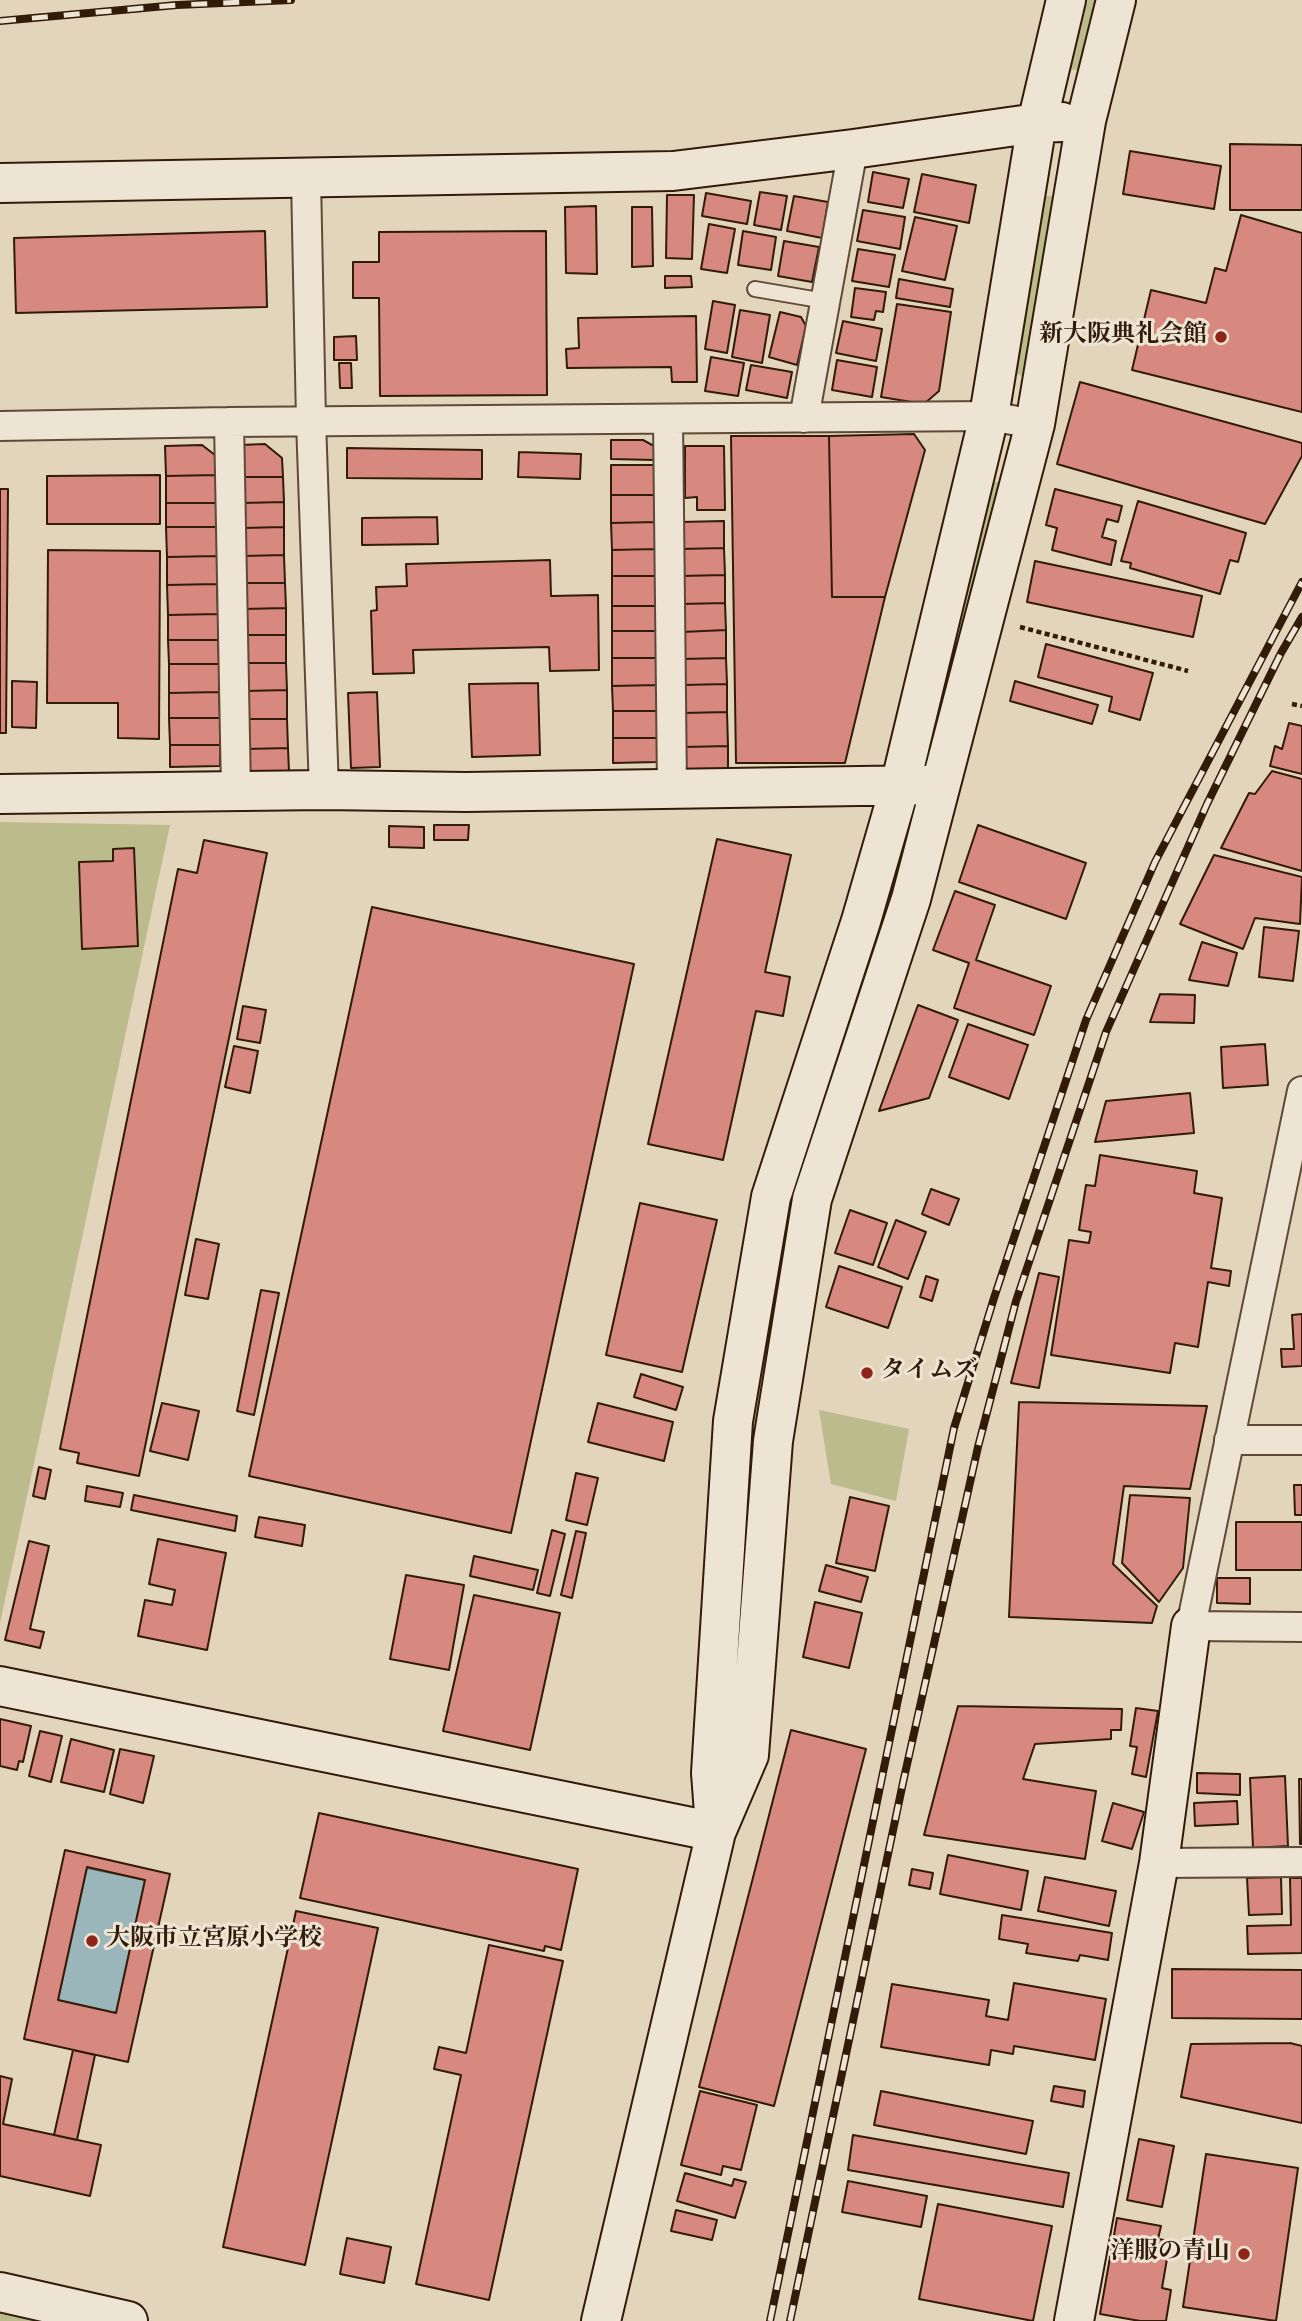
<!DOCTYPE html>
<meta charset="utf-8">
<style>
body{margin:0}
canvas{display:block;background:#e3d5bb}
</style>
<canvas width="1302" height="2321"></canvas>
<script>
const context = document.querySelector('canvas').getContext('2d');
context.lineJoin = 'round';
function fillPath(path, color) { context.fillStyle = color; context.fill(path, 'evenodd'); }
const shape = rows => new Path2D(rows.map(r => 'M' + r).join(''));
function stroke(path, color, width, dash) { context.strokeStyle = color; context.lineWidth = width; context.lineCap = dash ? 'butt' : 'round'; context.setLineDash(dash || []); context.stroke(path); }
function write(font, color, halo, rows, align = 'center') {
  context.font = font + ' Vollkorn,"Noto Serif JP",serif'; context.lineWidth = 6; context.setLineDash([]); context.textBaseline = 'middle'; context.strokeStyle = halo; context.fillStyle = color; for (const [text, x, y, turn = 0] of rows) {
    context.save(); context.translate(x, y); context.rotate((+turn || 0) * Math.PI / 180); context.textAlign = isNaN(turn) ? turn : align; if (halo) context.strokeText(text, 0, 0); context.fillText(text, 0, 0); context.restore();
  }
}
fillPath(shape([
 [1081,0,1102,0,1087,65,1078,70,1069,69],
 [1046,196,1054,196,1031,373,1023,377,1011,370,1038,203],
 [993,481,1000,483,1006,491,932,752,928,751],
 [0,822,170,825,0,1623],
 [781,1243,786,1245,743,1651,734,1654,744,1440],
 [819,1410,909,1429,896,1501,831,1484],
 [0,2311,45,2321,0,2321]
]), '#bcbb8b');
const water = shape([
 [87,1868,145,1880,116,2013,58,2000,87,1868]
]);
fillPath(water, '#9ab6bb');
stroke(water, '#707874', 2);
const building = shape([
 [1230,144,1302,145,1302,210,1230,210,1230,144],
 [1130,151,1221,166,1214,209,1123,194,1130,151],
 [873,172,909,179,903,208,868,202,873,172],
 [922,174,976,185,969,223,914,212,922,174],
 [760,192,787,196,781,230,754,225,760,192],
 [706,193,751,201,747,224,702,216,706,193],
 [667,195,694,195,692,259,666,258,667,195],
 [794,196,828,202,822,238,787,231,794,196],
 [596,206,597,274,566,273,565,207,596,206],
 [632,207,652,207,653,266,632,267,632,207],
 [863,210,905,217,900,249,857,241,863,210],
 [1241,215,1302,233,1302,412,1132,370,1151,290,1206,303,1215,268,1226,271,1241,215],
 [915,217,957,226,945,280,902,271,915,217],
 [709,224,735,229,727,273,701,269,709,224],
 [265,231,267,307,16,313,14,238,265,231],
 [546,231,547,395,380,396,379,298,353,298,353,262,379,262,379,232,546,231],
 [743,231,776,237,771,270,738,265,743,231],
 [784,241,819,247,812,282,778,276,784,241],
 [858,249,895,255,889,287,852,281,858,249],
 [665,276,691,276,692,287,665,288,665,276],
 [899,279,953,289,950,307,896,298,899,279],
 [855,288,886,292,883,312,876,311,874,320,851,317,855,288],
 [713,301,735,305,727,353,705,349,713,301],
 [897,304,951,312,939,391,924,404,881,397,897,304],
 [740,310,770,315,762,363,732,357,740,310],
 [780,312,801,317,806,326,797,365,769,357,780,312],
 [696,316,697,382,672,382,671,367,567,368,566,349,579,348,578,318,696,316],
 [843,321,882,329,876,361,836,353,843,321],
 [356,336,357,360,334,360,334,337,356,336],
 [711,357,744,363,738,396,705,391,711,357],
 [837,360,877,367,872,397,832,390,837,360],
 [339,363,351,363,352,388,340,388,339,363],
 [751,365,792,372,787,398,746,390,751,365],
 [1080,382,1302,443,1302,456,1265,524,1057,464,1080,382],
 [914,434,925,450,885,597,832,597,829,436,914,434],
 [731,436,829,436,832,597,885,597,845,763,736,763,731,436],
 [611,440,643,440,654,446,654,460,611,459,611,440],
 [265,444,282,458,283,477,242,477,240,445,265,444],
 [202,445,215,455,216,475,166,476,165,446,202,445],
 [685,446,724,446,725,510,697,510,697,497,685,498,685,446],
 [347,448,482,450,482,479,347,478,347,448],
 [519,452,581,454,580,479,518,477,519,452],
 [611,465,655,465,656,495,611,495,611,465],
 [160,475,160,524,47,524,47,476,160,475],
 [216,475,216,503,166,503,166,476,216,475],
 [242,477,283,477,284,502,242,503,242,477],
 [0,489,8,489,6,733,0,733,0,489],
 [1055,489,1122,506,1118,522,1107,519,1102,537,1116,541,1111,565,1052,550,1057,528,1046,525,1055,489],
 [611,495,656,495,656,522,611,523,611,495],
 [1138,501,1246,533,1238,562,1230,560,1220,594,1130,568,1131,563,1121,561,1138,501],
 [284,502,284,527,243,528,242,503,284,502],
 [166,503,216,503,217,527,166,527,166,503],
 [437,517,438,544,362,545,362,518,437,517],
 [724,521,724,548,680,549,680,522,724,521],
 [656,522,656,549,612,550,611,523,656,522],
 [166,527,217,527,217,556,167,557,166,527],
 [284,527,284,555,243,556,243,528,284,527],
 [724,548,725,575,681,576,680,549,724,548],
 [656,549,656,576,612,576,612,550,656,549],
 [48,550,160,551,159,739,118,738,118,703,47,703,48,550],
 [284,555,285,583,244,583,243,556,284,555],
 [217,556,217,584,167,585,167,557,217,556],
 [550,560,551,596,598,595,599,670,550,671,549,647,413,650,414,673,373,674,371,611,377,610,376,587,407,586,406,564,550,560],
 [1035,561,1202,596,1193,637,1027,602,1035,561],
 [725,575,725,603,681,604,681,576,725,575],
 [612,576,656,576,656,606,612,606,612,576],
 [244,583,285,583,286,608,244,609,244,583],
 [217,584,218,614,168,615,167,585,217,584],
 [725,603,726,630,682,632,681,604,725,603],
 [612,606,656,606,656,631,612,631,612,606],
 [286,608,286,635,245,635,244,609,286,608],
 [218,614,218,640,168,640,168,615,218,614],
 [726,630,726,658,682,659,682,632,726,630],
 [612,631,656,631,656,658,612,658,612,631],
 [245,635,286,635,286,663,245,663,245,635],
 [168,640,218,640,219,664,169,664,168,640],
 [1046,644,1153,673,1140,720,1109,711,1112,697,1038,677,1046,644],
 [612,658,656,658,657,685,612,686,612,658],
 [726,658,727,684,683,685,682,659,726,658],
 [245,663,286,663,287,690,246,691,245,663],
 [169,664,219,664,219,692,169,693,169,664],
 [12,681,37,682,36,728,12,727,12,681],
 [1015,681,1098,705,1092,724,1010,701,1015,681],
 [538,683,540,755,472,757,469,684,538,683],
 [727,684,727,712,683,713,683,685,727,684],
 [657,685,657,711,613,711,612,686,657,685],
 [287,690,287,719,246,719,246,691,287,690],
 [219,692,220,718,169,718,169,693,219,692],
 [377,692,380,767,351,768,348,693,377,692],
 [613,711,657,711,657,738,613,738,613,711],
 [727,712,728,746,684,747,683,713,727,712],
 [169,718,220,718,220,745,170,745,169,718],
 [246,719,287,719,288,748,246,749,246,719],
 [1289,723,1302,726,1302,774,1270,766,1275,746,1282,749,1289,723],
 [613,738,657,738,657,762,613,763,613,738],
 [170,745,220,745,220,766,170,767,170,745],
 [728,746,728,769,684,769,684,747,728,746],
 [288,748,289,772,247,773,246,749,288,748],
 [1272,771,1302,779,1302,871,1221,848,1249,793,1255,794,1272,771],
 [434,825,469,825,468,840,434,840,434,825],
 [978,825,1086,863,1066,919,959,882,978,825],
 [389,826,424,827,424,848,389,847,389,826],
 [717,839,791,855,765,972,790,977,783,1016,756,1011,723,1160,648,1144,717,839],
 [204,840,267,853,139,1476,77,1463,79,1453,60,1449,178,869,197,873,204,840],
 [134,848,138,946,82,949,79,862,113,861,113,849,134,848],
 [1214,855,1302,877,1300,924,1255,918,1243,949,1180,924,1214,855],
 [955,891,995,905,976,960,1051,986,1034,1035,954,1008,969,963,933,950,955,891],
 [372,907,634,964,511,1533,249,1476,372,907],
 [1264,927,1299,931,1293,981,1259,977,1264,927],
 [1202,942,1237,953,1228,986,1189,980,1202,942],
 [1160,994,1195,995,1194,1023,1150,1022,1160,994],
 [918,1005,958,1020,929,1098,879,1111,918,1005],
 [243,1006,266,1010,260,1043,237,1039,243,1006],
 [968,1024,1028,1045,1009,1099,949,1077,968,1024],
 [1265,1044,1268,1085,1223,1088,1221,1047,1265,1044],
 [234,1046,258,1051,250,1093,225,1087,234,1046],
 [1190,1093,1194,1133,1095,1142,1106,1101,1190,1093],
 [1100,1155,1197,1171,1194,1193,1222,1198,1211,1268,1231,1271,1229,1286,1208,1282,1198,1347,1175,1343,1170,1373,1051,1355,1069,1240,1089,1243,1091,1232,1079,1230,1086,1185,1095,1186,1100,1155],
 [931,1189,959,1199,949,1225,922,1214,931,1189],
 [640,1203,717,1220,682,1372,606,1355,640,1203],
 [850,1210,887,1223,873,1265,835,1253,850,1210],
 [896,1220,926,1232,908,1279,878,1267,896,1220],
 [196,1239,219,1244,208,1299,185,1295,196,1239],
 [839,1266,902,1287,888,1328,826,1307,839,1266],
 [1039,1273,1059,1277,1039,1388,1011,1383,1039,1273],
 [926,1276,938,1280,932,1301,920,1297,926,1276],
 [261,1290,279,1293,254,1415,237,1411,261,1290],
 [1302,1314,1302,1366,1282,1367,1281,1349,1294,1349,1292,1315,1302,1314],
 [641,1374,683,1387,676,1410,634,1397,641,1374],
 [1019,1402,1207,1406,1190,1489,1124,1486,1113,1564,1157,1606,1152,1623,1009,1617,1019,1402],
 [162,1403,199,1411,188,1460,150,1451,162,1403],
 [598,1403,673,1422,664,1461,588,1442,598,1403],
 [39,1467,51,1470,45,1499,33,1496,39,1467],
 [576,1473,598,1478,587,1525,566,1520,576,1473],
 [1294,1485,1302,1485,1302,1515,1295,1515,1294,1485],
 [87,1486,123,1493,120,1507,85,1501,87,1486],
 [134,1495,237,1516,235,1531,131,1510,134,1495],
 [1130,1495,1190,1498,1183,1568,1159,1602,1122,1563,1130,1495],
 [850,1497,889,1506,875,1571,836,1563,850,1497],
 [259,1517,305,1525,302,1546,255,1537,259,1517],
 [1236,1522,1302,1522,1302,1570,1236,1570,1236,1522],
 [552,1530,565,1534,550,1596,537,1593,552,1530],
 [576,1531,586,1533,572,1598,561,1595,576,1531],
 [158,1539,226,1553,207,1650,138,1636,145,1600,172,1605,175,1590,149,1584,158,1539],
 [29,1541,49,1546,30,1629,44,1632,40,1648,5,1640,29,1541],
 [474,1556,538,1570,533,1590,470,1576,474,1556],
 [826,1565,868,1577,861,1602,819,1591,826,1565],
 [406,1575,464,1585,449,1670,390,1659,406,1575],
 [1217,1578,1250,1578,1250,1604,1217,1603,1217,1578],
 [474,1595,560,1613,530,1750,443,1731,474,1595],
 [815,1602,862,1613,849,1668,803,1657,815,1602],
 [958,1706,1122,1709,1121,1730,1111,1730,1111,1739,1035,1744,1023,1779,1096,1791,1085,1859,924,1835,958,1706],
 [1136,1708,1158,1711,1146,1777,1132,1774,1137,1747,1130,1746,1136,1708],
 [0,1719,31,1726,23,1762,19,1761,17,1770,0,1766,0,1719],
 [791,1730,866,1749,774,2106,699,2087,791,1730],
 [40,1731,62,1736,51,1782,29,1776,40,1731],
 [71,1739,114,1750,104,1792,61,1782,71,1739],
 [120,1749,154,1756,143,1803,110,1794,120,1749],
 [1197,1773,1240,1774,1240,1795,1197,1793,1197,1773],
 [1285,1776,1288,1846,1253,1848,1250,1778,1285,1776],
 [1299,1779,1302,1779,1302,1844,1300,1844,1299,1779],
 [1237,1801,1238,1824,1195,1826,1194,1803,1237,1801],
 [1113,1803,1144,1812,1132,1849,1102,1841,1113,1803],
 [319,1813,578,1869,561,1950,545,1946,544,1951,300,1898,319,1813],
 [65,1850,170,1874,128,2062,24,2039,65,1850],
 [87,1867,145,1880,116,2013,58,2000,87,1867],
 [948,1855,1028,1871,1021,1910,940,1894,948,1855],
 [912,1869,933,1873,930,1889,909,1885,912,1869],
 [1045,1877,1116,1891,1109,1926,1038,1911,1045,1877],
 [1281,1877,1282,1914,1249,1915,1247,1878,1281,1877],
 [1290,1878,1302,1878,1302,1953,1248,1954,1247,1926,1291,1925,1290,1878],
 [296,1911,378,1928,305,2265,223,2247,296,1911],
 [1002,1915,1112,1933,1108,1960,1080,1955,1078,1961,1026,1953,1028,1944,999,1939,1002,1915],
 [489,1945,563,1961,489,2300,416,2284,461,2075,434,2069,439,2047,466,2053,489,1945],
 [1172,1969,1302,1970,1302,2019,1172,2018,1172,1969],
 [1014,1983,1106,1999,1095,2060,1014,2046,1013,2054,991,2050,989,2065,881,2047,892,1984,989,2000,986,2016,1008,2020,1014,1983],
 [1290,2043,1302,2046,1302,2123,1181,2097,1191,2044,1290,2043],
 [73,2050,95,2055,77,2140,54,2135,73,2050],
 [0,2076,12,2079,3,2124,101,2145,90,2196,0,2176,0,2076],
 [1054,2086,1085,2091,1083,2107,1051,2101,1054,2086],
 [700,2091,757,2105,741,2170,723,2166,721,2175,681,2165,700,2091],
 [881,2091,1033,2121,1026,2154,874,2125,881,2091],
 [853,2135,1069,2173,1063,2207,848,2170,853,2135],
 [1139,2139,1174,2146,1162,2207,1127,2200,1139,2139],
 [1206,2154,1298,2168,1276,2321,1183,2307,1206,2154],
 [685,2173,732,2186,734,2179,746,2182,735,2218,677,2201,685,2173],
 [848,2181,927,2196,921,2227,842,2212,848,2181],
 [938,2204,1052,2226,1033,2321,919,2299,938,2204],
 [676,2210,717,2220,712,2240,671,2231,676,2210],
 [1117,2218,1161,2226,1158,2239,1170,2241,1162,2288,1171,2290,1166,2321,1140,2321,1100,2314,1117,2218],
 [347,2238,391,2247,384,2283,340,2274,347,2238]
]);
fillPath(building, '#d7887f');
stroke(building, '#321b09', 2);
const lane = shape([
 [755,289,825,301]
]);
const street = shape([
 [306,179,311,421,324,790],
 [804,418,853,149],
 [668,419,672,788],
 [229,422,236,791],
 [0,426,229,422,989,416,1035,424],
 [1302,1091,1191,1626,1302,1627],
 [1229,1440,1302,1440],
 [1159,1863,1302,1862]
]);
const secondary = shape([
 [0,183,673,171,853,149,1037,123,1062,122],
 [0,794,324,790,466,792,925,785],
 [0,1686,716,1832],
 [715,1826,711,1773,733,1421,771,1197,861,921,900,786,989,416,1037,123,1066,0],
 [0,2292,128,2321],
 [601,2321,716,1832,749,1755,773,1441,812,1199,911,899,1035,424,1086,121,1116,0],
 [1074,2321,1159,1863,1191,1626]
]);
stroke(lane, '#5e4a36', 18);
stroke(street, '#5e4a36', 32);
stroke(secondary, '#321b09', 42);
stroke(shape([
 [1020,627,1188,671],
 [1292,704,1302,706]
]), '#321b09', 4.5, [5, 3.5]);
stroke(lane, '#ede4d3', 14);
stroke(street, '#ede4d3', 28);
stroke(secondary, '#ede4d3', 38);
const rail = shape([
 [0,21,177,5,291,0],
 [770,2321,954,1428,994,1298,1086,1020,1155,862,1302,582],
 [790,2321,904,1778,978,1447,1016,1301,1106,1032,1207,804,1281,653,1302,617]
]);
stroke(rail, '#321b09', 8);
stroke(rail, '#ede4d3', 5, [16]);
for (const [x, y, r, color] of [
 [1221,337,7,"#8f2418"],
 [867,1373,7,"#8f2418"],
 [92,1941,7,"#8f2418"],
 [1244,2254,7,"#8f2418"]
]) { const dot = new Path2D(); dot.arc(x, y, r, 0, 2 * Math.PI); context.fillStyle = color; context.fill(dot); stroke(dot, '#ede4d3', 2.5); }
write('bold 24px', '#321b09', '#ede4d3', [
 ["新大阪典礼会館",1207,337],
 ["タイムズ",881,1373,"left"],
 ["大阪市立宮原小学校",106,1941,"left"],
 ["洋服の青山",1230,2254]
], 'right');
</script>
